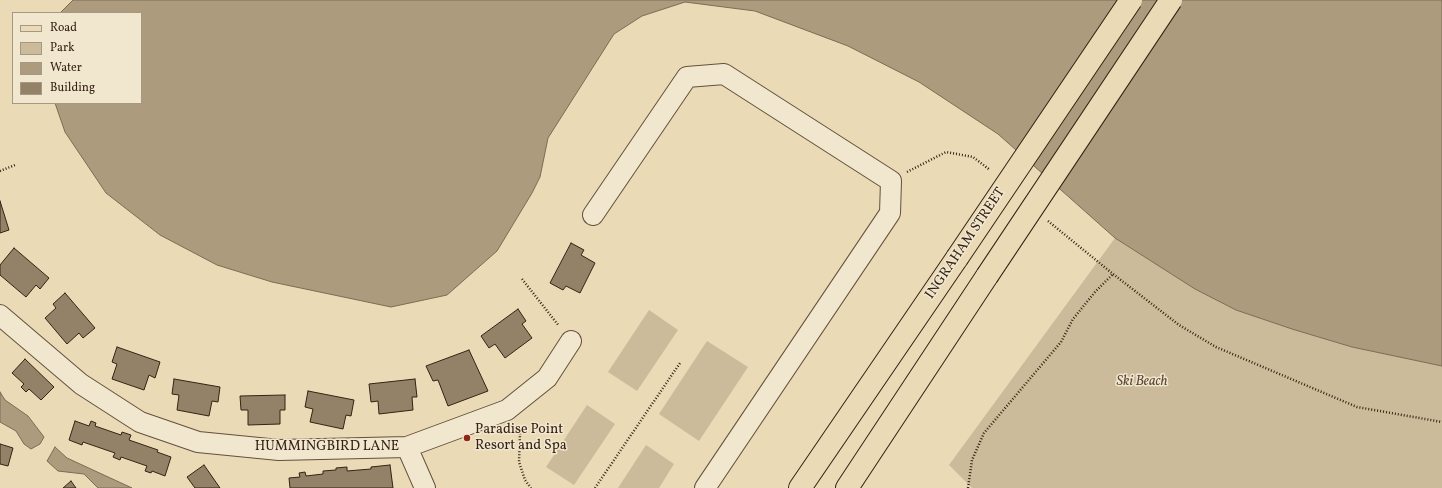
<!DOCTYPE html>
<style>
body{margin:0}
#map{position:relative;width:1442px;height:488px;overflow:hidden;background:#eadab5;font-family:Vollkorn,serif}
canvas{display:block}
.legend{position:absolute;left:12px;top:12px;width:130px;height:92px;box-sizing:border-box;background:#f1e7cf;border:1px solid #a69884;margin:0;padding:5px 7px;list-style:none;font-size:12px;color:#362214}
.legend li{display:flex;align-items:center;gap:8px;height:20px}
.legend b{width:20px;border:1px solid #a69884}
</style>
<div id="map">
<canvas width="1442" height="488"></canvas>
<ul class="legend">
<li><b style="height:5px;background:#eadab5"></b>Road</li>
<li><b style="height:11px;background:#cbbb9a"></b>Park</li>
<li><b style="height:11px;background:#ad9b7e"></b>Water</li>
<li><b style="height:11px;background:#948268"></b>Building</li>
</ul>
</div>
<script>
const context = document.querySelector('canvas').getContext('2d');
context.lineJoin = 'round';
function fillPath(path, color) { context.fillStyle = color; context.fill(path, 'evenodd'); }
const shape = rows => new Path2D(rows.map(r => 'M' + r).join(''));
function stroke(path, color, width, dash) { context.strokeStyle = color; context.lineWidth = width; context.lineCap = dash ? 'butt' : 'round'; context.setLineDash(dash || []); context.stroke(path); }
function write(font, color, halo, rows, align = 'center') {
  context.font = font + ' Vollkorn,serif'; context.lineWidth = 3; context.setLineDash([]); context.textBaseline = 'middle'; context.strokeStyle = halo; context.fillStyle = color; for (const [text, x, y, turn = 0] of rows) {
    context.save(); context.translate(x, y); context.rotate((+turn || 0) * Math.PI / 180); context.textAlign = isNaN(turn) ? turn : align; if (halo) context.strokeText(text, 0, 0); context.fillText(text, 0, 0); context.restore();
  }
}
fillPath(shape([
 [1115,238,1195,289,1236,310,1292,329,1352,347,1442,366,1442,488,972,488,949,465],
 [649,310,678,330,637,391,608,372],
 [707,341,748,367,699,441,659,414],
 [587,405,615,424,574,485,546,467],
 [646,445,674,464,659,488,618,488]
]), '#cbbb9a');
const water = shape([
 [73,0,1442,0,1442,366,1352,347,1292,329,1236,310,1195,289,1115,238,998,134,919,82,848,46,755,11,685,2,642,16,614,34,548,138,540,177,532,193,497,251,447,295,391,307,272,282,217,265,160,235,106,193,65,132,55,103,141,103,141,13,60,13,73,0],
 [0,392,5,400,28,416,44,437,40,444,31,449,24,444,16,431,0,422,0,392],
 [55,447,67,458,132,488,98,488,84,474,58,471,47,461,55,447]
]);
fillPath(water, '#ad9b7e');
stroke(water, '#7d6b54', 1);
const building = shape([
 [0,201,9,230,0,233,0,201],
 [571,243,584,250,581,255,595,263,580,293,566,286,563,290,550,283,571,243],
 [14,248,49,278,40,289,36,285,26,297,0,275,0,265,14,248],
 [65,293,95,328,83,338,79,333,67,344,45,318,56,308,53,304,65,293],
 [518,309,526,321,522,324,532,338,505,358,495,344,489,348,481,336,518,309],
 [117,347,160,362,155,378,149,375,144,390,112,379,117,364,112,362,117,347],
 [469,350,488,391,448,406,438,380,433,381,426,366,469,350],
 [25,359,54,387,41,400,29,389,26,392,21,387,24,384,12,373,25,359],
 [174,379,220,387,218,402,212,401,209,416,177,410,179,395,172,394,174,379],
 [415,379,417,397,412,397,413,410,379,414,378,401,371,402,369,384,415,379],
 [308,391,354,400,351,416,346,415,343,429,310,422,313,409,305,407,308,391],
 [285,395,285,410,280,410,280,424,248,425,248,410,241,410,240,396,285,395],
 [75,421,89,426,91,421,96,423,95,426,121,435,122,432,131,435,129,440,158,450,157,452,171,457,165,476,152,471,151,473,145,471,147,466,121,457,120,460,113,457,115,453,83,442,82,445,69,440,75,421],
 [0,444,13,448,8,466,0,464,0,444],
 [204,465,220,488,195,488,187,477,204,465],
 [390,465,393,488,290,488,289,478,300,477,299,473,305,472,306,476,323,474,323,471,336,470,336,468,347,467,347,471,371,469,371,467,390,465],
 [71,481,76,488,63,488,71,481]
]);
fillPath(building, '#948268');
stroke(building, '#362214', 1);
const minor = shape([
 [593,215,687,77,724,74,891,181,890,213,705,488],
 [0,315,81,384,140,422,198,442,279,450,407,447,507,410,547,378,571,341],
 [407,447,425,488]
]);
const primary = shape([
 [800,488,957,258],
 [847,488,987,276]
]);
stroke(minor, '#63503c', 22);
stroke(primary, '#362214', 24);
stroke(shape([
 [0,171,15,165],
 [907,172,946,152,973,157,990,170],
 [1048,221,1113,274,1179,325,1216,347,1357,407,1442,422],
 [522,279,559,326],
 [517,428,520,434,519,462,525,480,531,488],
 [595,488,680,363],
 [968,488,972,460,984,433,1061,342,1073,319,1095,292,1113,274]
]), '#362214', 2.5, [1, 2]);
stroke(minor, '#f1e7cf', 20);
stroke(primary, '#eadab5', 22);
const primaryBridge = shape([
 [957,258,1131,0],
 [987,276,1171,0]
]);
stroke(primaryBridge, '#362214', 24, []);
stroke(primaryBridge, '#eadab5', 22);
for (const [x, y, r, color] of [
 [467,438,4,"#8f2418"]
]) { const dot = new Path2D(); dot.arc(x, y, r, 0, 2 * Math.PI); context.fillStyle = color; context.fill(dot); stroke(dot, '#f1e7cf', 1.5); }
write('14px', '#362214', '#f1e7cf', [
 ["INGRAHAM STREET",966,244,-56],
 ["HUMMINGBIRD LANE",327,447]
]);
write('italic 14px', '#5b4836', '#f1e7cf', [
 ["Ski Beach",1142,382]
]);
write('14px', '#362214', '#f1e7cf', [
 ["Paradise Point",475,430],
 ["Resort and Spa",475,446]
], 'left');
</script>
